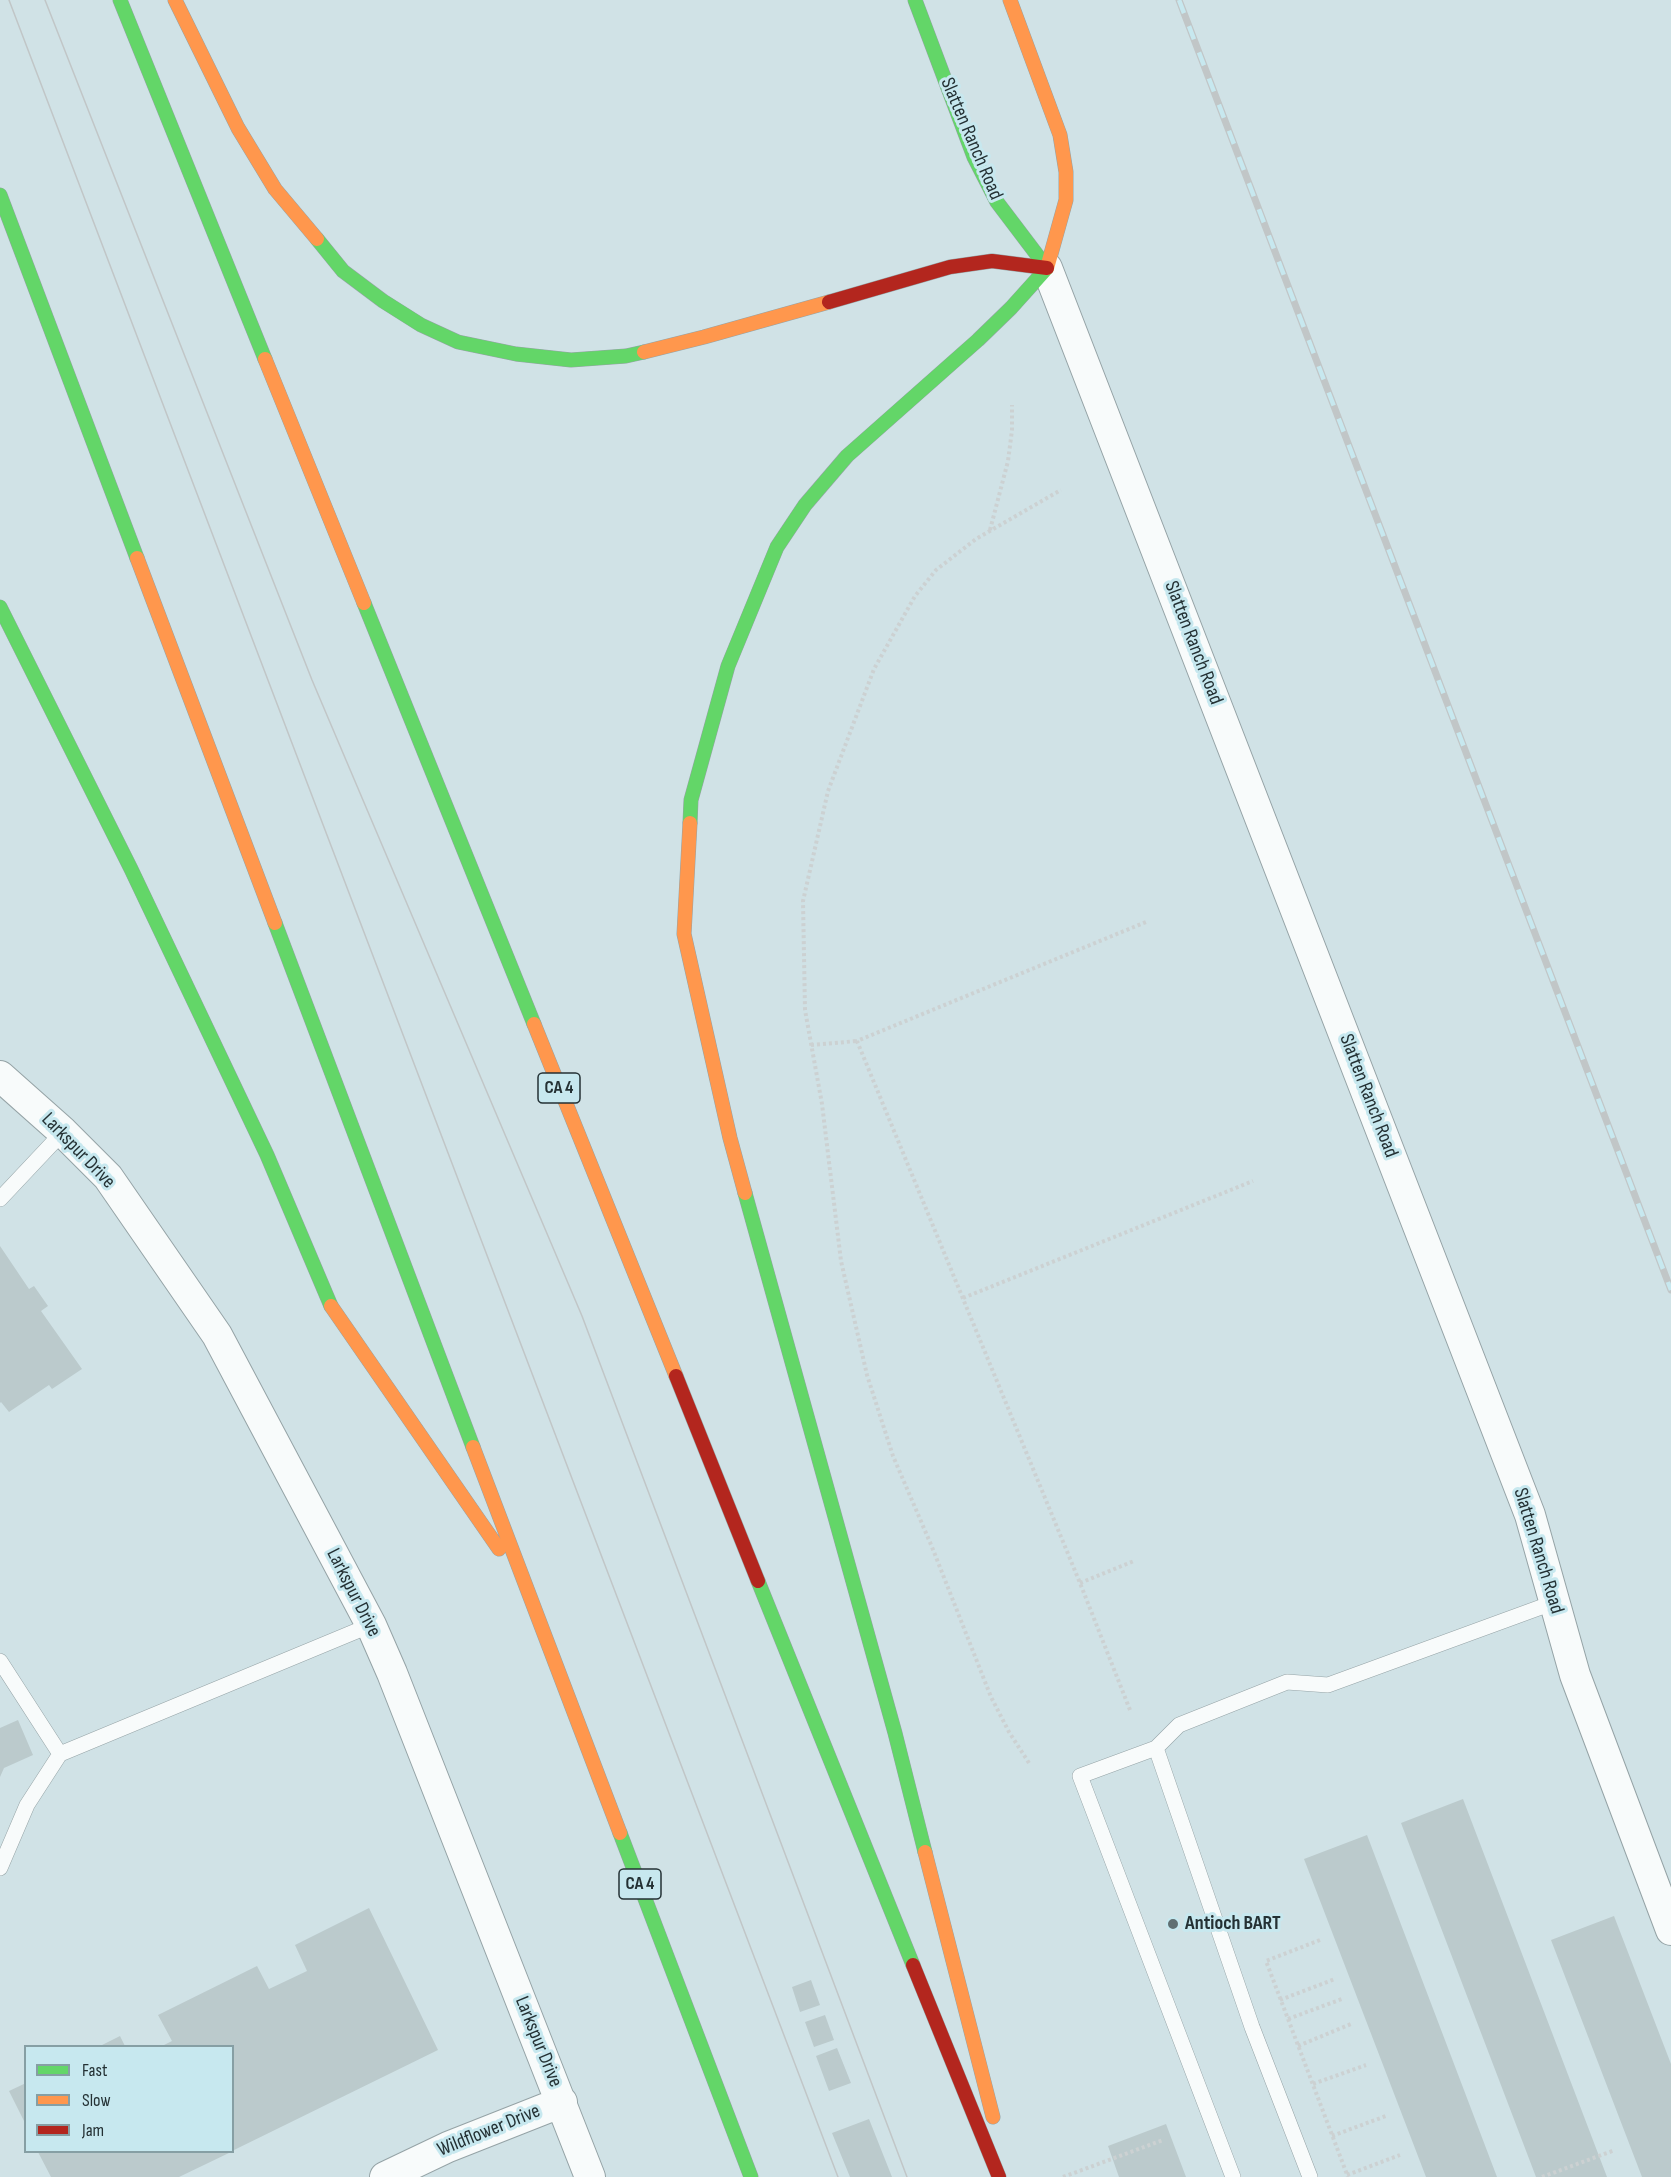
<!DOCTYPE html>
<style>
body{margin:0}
#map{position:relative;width:1671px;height:2177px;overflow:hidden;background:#d0e2e6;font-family:"Sofia Sans Condensed",sans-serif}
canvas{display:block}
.legend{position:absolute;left:24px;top:2045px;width:210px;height:108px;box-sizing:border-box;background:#c7e8ef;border:2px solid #869fa4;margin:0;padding:8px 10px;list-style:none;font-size:18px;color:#243134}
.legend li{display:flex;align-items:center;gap:12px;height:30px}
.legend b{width:30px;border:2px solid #869fa4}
</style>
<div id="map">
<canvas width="1671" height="2177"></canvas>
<ul class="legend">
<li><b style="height:8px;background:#63d668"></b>Fast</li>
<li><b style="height:8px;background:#ff974d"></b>Slow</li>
<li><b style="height:8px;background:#b3261e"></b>Jam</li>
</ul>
</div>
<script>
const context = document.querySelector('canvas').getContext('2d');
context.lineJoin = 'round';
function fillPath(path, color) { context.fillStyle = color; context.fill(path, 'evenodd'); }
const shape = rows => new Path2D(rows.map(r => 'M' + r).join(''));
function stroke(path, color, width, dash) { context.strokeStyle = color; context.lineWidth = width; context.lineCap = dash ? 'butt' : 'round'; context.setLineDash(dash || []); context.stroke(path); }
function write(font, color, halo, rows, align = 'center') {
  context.font = font + ' "Sofia Sans Condensed",sans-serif'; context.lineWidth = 6; context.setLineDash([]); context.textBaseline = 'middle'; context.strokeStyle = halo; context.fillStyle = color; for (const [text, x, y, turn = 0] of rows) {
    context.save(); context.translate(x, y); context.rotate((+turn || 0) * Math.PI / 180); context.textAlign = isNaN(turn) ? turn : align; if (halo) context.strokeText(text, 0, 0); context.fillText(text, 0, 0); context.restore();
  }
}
fillPath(shape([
 [0,1246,29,1289,34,1286,48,1306,41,1311,82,1369,52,1389,49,1385,9,1412,1,1402,0,1403],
 [18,1720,33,1755,4,1768,0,1777,0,1728],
 [1463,1799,1607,2177,1536,2177,1401,1823],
 [1367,1835,1497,2177,1426,2177,1304,1859],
 [369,1908,438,2050,232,2151,232,2046,162,2046,172,2041,158,2015,257,1966,269,1989,307,1971,295,1945],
 [1614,1916,1671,2064,1671,2177,1642,2177,1551,1940],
 [811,1980,820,2005,800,2012,792,1987],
 [825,2015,834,2040,814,2047,805,2022],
 [120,2036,125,2046,100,2046],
 [837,2048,851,2083,829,2091,816,2056],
 [26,2083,26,2125,9,2091],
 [869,2119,892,2177,850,2177,832,2133],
 [1166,2124,1186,2177,1119,2177,1108,2146],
 [38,2152,231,2152,179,2177,51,2177]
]), '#bbcacc');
const lane = shape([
 [0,1199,63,1132],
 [0,1661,60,1754],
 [1156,1748,1252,2027,1310,2177],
 [0,1868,27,1805,60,1754,371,1625],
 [1233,2177,1080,1776,1156,1748,1179,1725,1287,1682,1328,1685,1555,1602]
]);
const street = shape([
 [1047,268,1530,1515,1575,1675,1671,1930],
 [0,1076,63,1132,108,1177,217,1335,371,1625,392,1673,590,2177],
 [385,2177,448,2147,562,2102]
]);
const fast = shape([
 [120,0,265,359],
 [915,0,974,157,997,202,1047,268],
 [0,195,137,558],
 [317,239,343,271,383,301,421,325,458,342,516,354,571,360,626,356,644,352],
 [364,603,534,1024],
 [0,607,131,869,267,1155,331,1306],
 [690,823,691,800,728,666,777,547,805,505,847,456,978,340,1011,308,1047,268],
 [275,923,473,1447],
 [745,1193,895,1733,925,1852],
 [758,1581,913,1965],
 [620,1833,751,2177]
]);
const slow = shape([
 [175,0,238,128,275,189,317,239],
 [1010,0,1060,135,1066,172,1066,200,1047,268],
 [644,352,704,337,829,302],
 [265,359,364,603],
 [137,558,275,923],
 [690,823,684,934,730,1138,745,1193],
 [534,1024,676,1376],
 [331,1306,499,1549],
 [473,1447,620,1833],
 [925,1852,993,2117]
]);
const jam = shape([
 [829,302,950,267,992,261,1047,268],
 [676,1376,758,1581],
 [913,1965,999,2177]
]);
stroke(lane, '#95a3a6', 16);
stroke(street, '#95a3a6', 32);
stroke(fast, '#95a3a6', 15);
stroke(slow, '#95a3a6', 15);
stroke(jam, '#95a3a6', 15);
stroke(shape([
 [990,530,1008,461,1012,430,1012,405],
 [811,1045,857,1041],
 [963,1298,1253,1181],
 [1080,1583,1134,1561],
 [1130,1710,1080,1583,857,1041,1146,922],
 [1029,1763,1009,1732,991,1697,932,1547,893,1456,867,1375,841,1261,822,1104,805,1010,803,901,828,791,874,669,915,596,936,570,976,539,1061,490],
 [1320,1940,1266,1961,1348,2177],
 [1280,2000,1335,1979],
 [1288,2019,1342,1999],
 [1298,2046,1351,2024],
 [1313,2084,1366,2065],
 [1332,2136,1386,2116],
 [1347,2175,1400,2155],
 [1063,2177,1163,2140],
 [1542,2177,1615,2150]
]), '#ccd1d2', 4, [3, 3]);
stroke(lane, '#f8fbfb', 15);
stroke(street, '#f8fbfb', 30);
stroke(fast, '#63d668', 14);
stroke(slow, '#ff974d', 14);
stroke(jam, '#b3261e', 14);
stroke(shape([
 [9,0,838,2177],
 [45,0,312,680,582,1316,907,2177]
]), '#c1c6c7', 1.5);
const rail = shape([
 [1179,0,1671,1290]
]);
stroke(rail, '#c1c6c7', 7);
stroke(rail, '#c7e8ef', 4.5, [14]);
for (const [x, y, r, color] of [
 [1173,1924,6,"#606f72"]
]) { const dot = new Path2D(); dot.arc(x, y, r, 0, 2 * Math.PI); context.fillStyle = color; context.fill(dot); stroke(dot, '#c7e8ef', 2); }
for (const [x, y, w] of [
 [559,1088,42],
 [640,1884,42]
]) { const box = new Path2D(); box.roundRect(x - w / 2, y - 15, w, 30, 4.5); context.fillStyle = '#c7e8ef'; context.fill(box); stroke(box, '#243134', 1.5); }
write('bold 18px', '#243134', null, [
 ["CA 4",559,1088],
 ["CA 4",640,1884]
]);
write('20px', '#243134', '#c7e8ef', [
 ["Slatten Ranch Road",971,139,67],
 ["Slatten Ranch Road",1193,643,69],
 ["Slatten Ranch Road",1368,1096,69],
 ["Larkspur Drive",78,1151,46],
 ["Slatten Ranch Road",1538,1551,73],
 ["Larkspur Drive",353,1593,63],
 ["Larkspur Drive",538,2042,68],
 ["Wildflower Drive",489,2131,-22]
]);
write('bold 20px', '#243134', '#c7e8ef', [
 ["Antioch BART",1185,1924]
], 'left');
</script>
